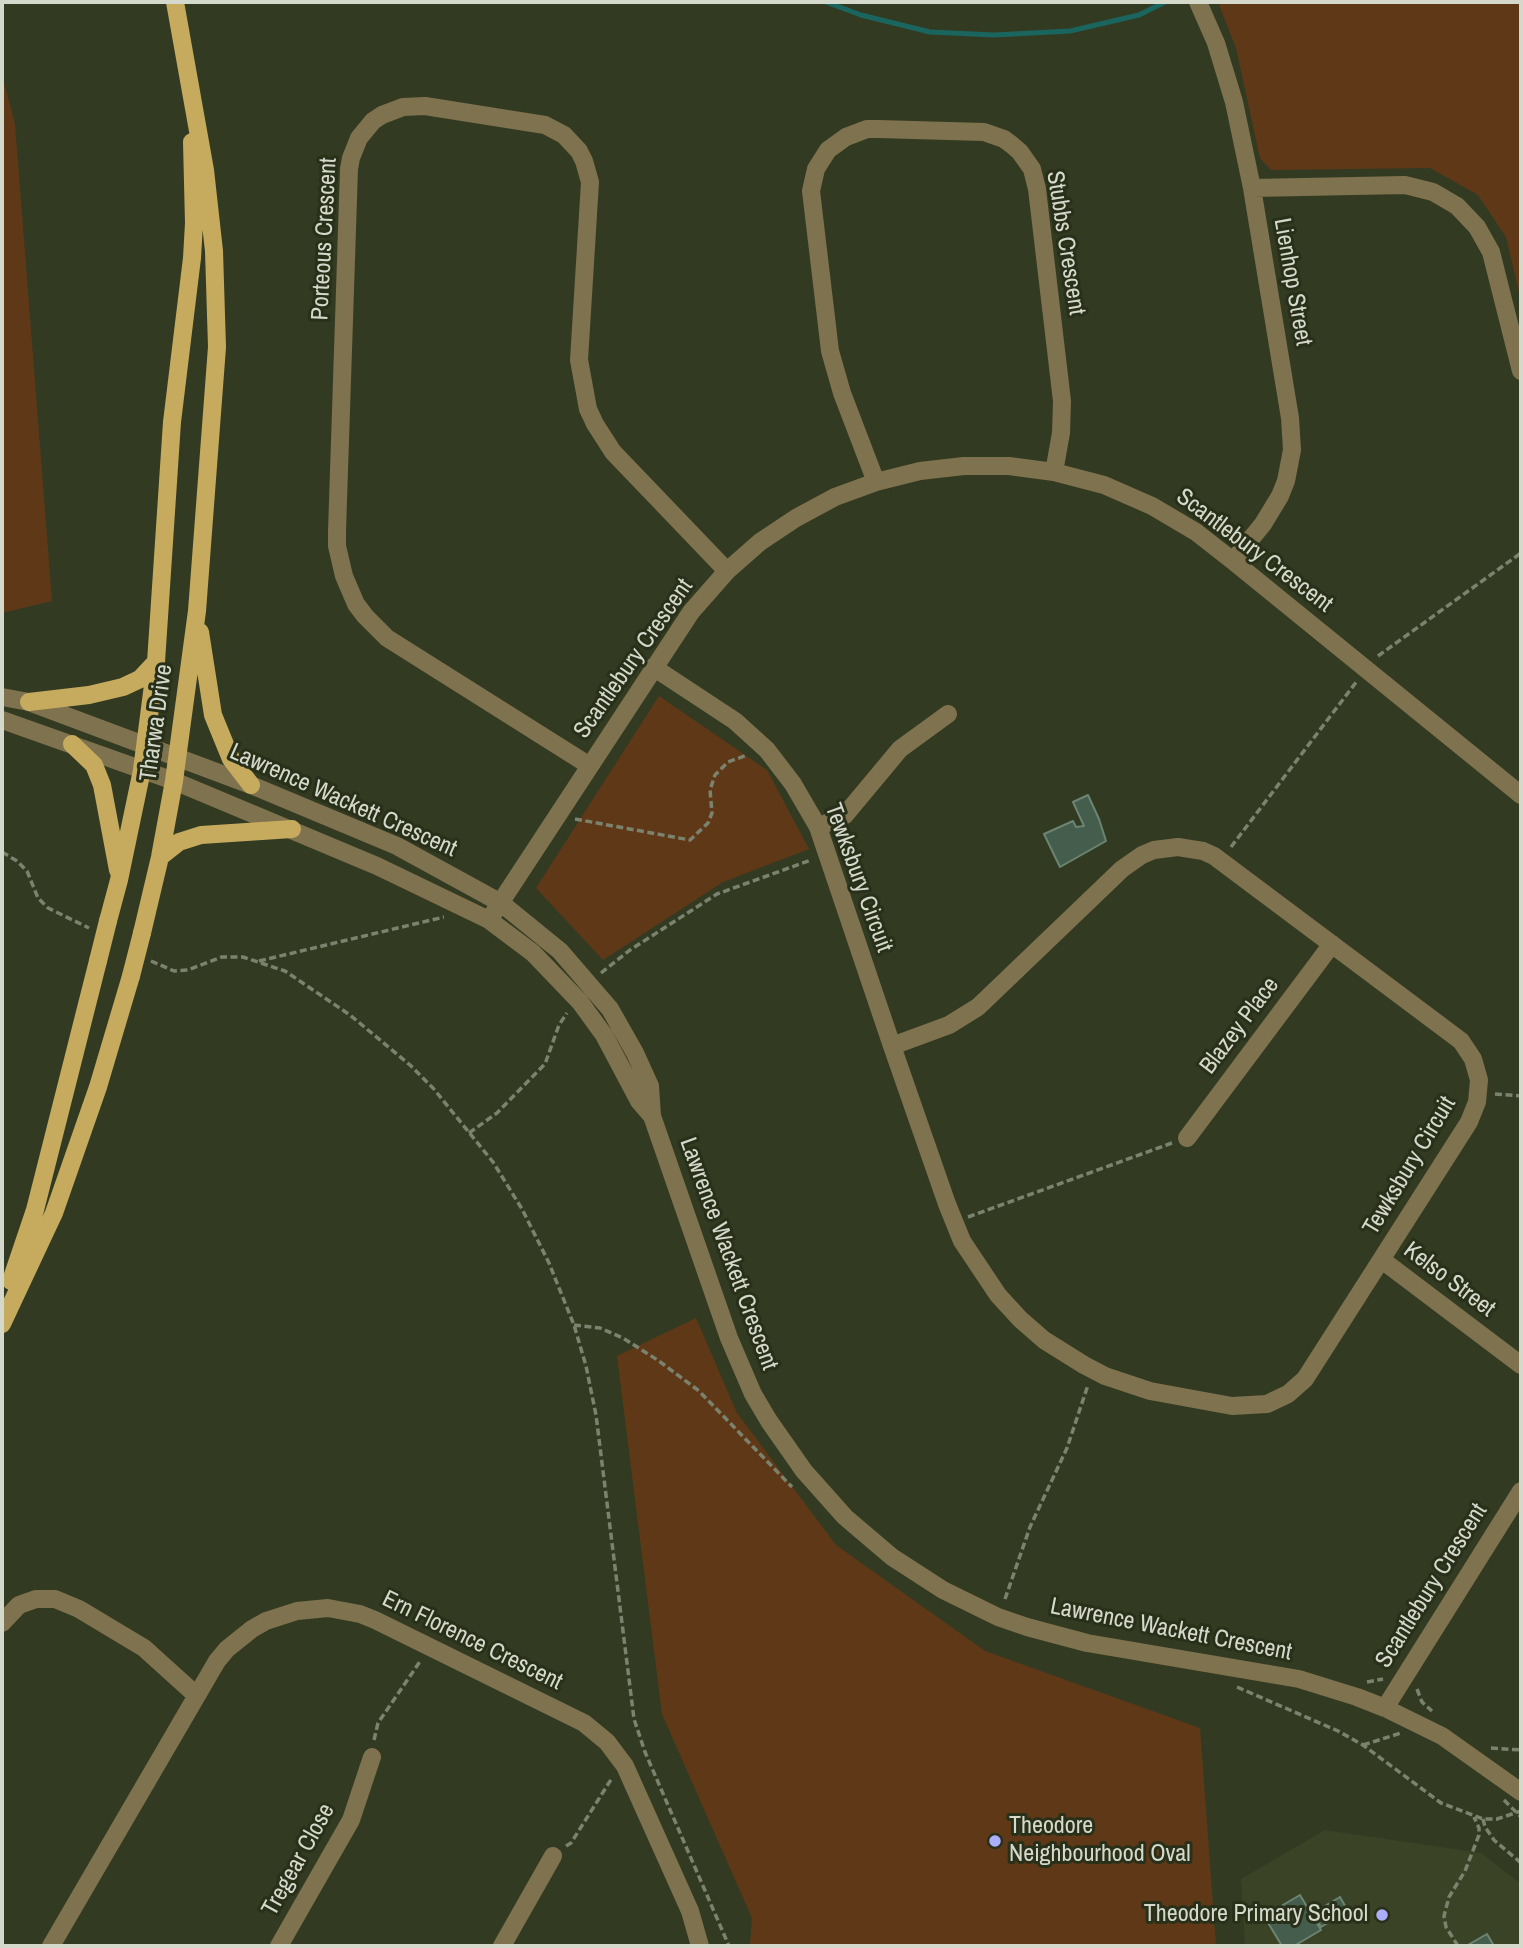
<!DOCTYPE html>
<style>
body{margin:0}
#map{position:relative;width:1523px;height:1948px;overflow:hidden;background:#333a22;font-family:"Archivo Narrow",sans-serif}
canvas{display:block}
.frame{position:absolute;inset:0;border:4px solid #d4d9cb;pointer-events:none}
</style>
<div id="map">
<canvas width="1523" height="1948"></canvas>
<div class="frame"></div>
</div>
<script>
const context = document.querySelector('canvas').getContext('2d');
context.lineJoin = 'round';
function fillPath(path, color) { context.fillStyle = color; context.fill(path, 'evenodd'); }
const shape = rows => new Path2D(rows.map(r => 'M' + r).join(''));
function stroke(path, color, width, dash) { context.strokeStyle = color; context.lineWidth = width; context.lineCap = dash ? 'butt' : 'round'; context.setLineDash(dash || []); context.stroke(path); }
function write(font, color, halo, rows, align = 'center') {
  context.font = font + ' "Archivo Narrow",sans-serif'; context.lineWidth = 6; context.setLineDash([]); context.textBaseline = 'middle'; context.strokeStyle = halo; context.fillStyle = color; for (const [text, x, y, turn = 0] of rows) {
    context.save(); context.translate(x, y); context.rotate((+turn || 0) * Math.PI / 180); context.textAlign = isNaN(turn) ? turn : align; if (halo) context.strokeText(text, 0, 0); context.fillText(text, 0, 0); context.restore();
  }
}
fillPath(shape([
 [1325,1830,1481,1853,1521,1884,1521,1946,1245,1946,1241,1879]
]), '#3a4325');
fillPath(shape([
 [1218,2,1521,2,1521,301,1506,237,1478,195,1430,168,1271,170,1260,158,1236,48],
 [2,75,15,124,52,601,2,613],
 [659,696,767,770,809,849,723,882,603,960,536,888],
 [696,1318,737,1413,836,1545,985,1651,1200,1728,1216,1946,750,1946,752,1918,662,1714,617,1356]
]), '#5f3917');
stroke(shape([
 [826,2,861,15,930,32,994,35,1070,31,1139,15,1165,2]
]), '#1a665f', 5);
const building = shape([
 [1088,795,1099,819,1106,841,1060,867,1044,834,1073,821,1076,827,1084,826,1073,802,1088,795],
 [1300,1895,1321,1930,1294,1946,1282,1946,1264,1916,1300,1895],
 [1340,1897,1348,1911,1321,1927,1313,1913,1340,1897],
 [1487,1934,1494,1946,1466,1946,1487,1934]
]);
fillPath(building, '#455d4c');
stroke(building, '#6c8573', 2);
stroke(shape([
 [1378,656,1521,553],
 [575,819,690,840,708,823,712,813,710,790,715,775,728,762,747,755],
 [1231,847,1357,681],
 [2,852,17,861,27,871,38,898,48,908,89,928],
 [151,961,174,971,188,970,222,957,243,957,285,971,350,1015,410,1065,433,1088,493,1162,522,1209,549,1263,574,1325,586,1366,596,1415,634,1719,645,1752,729,1946],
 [259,961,444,917],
 [601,973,630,950,717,894,811,860],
 [1495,1094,1521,1096],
 [469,1133,497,1113,545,1064,559,1025,567,1013],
 [968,1217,1172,1143],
 [574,1325,600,1328,623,1338,659,1361,699,1391,792,1487],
 [1005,1599,1030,1527,1067,1448,1088,1385],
 [1367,1682,1383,1679],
 [1237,1687,1338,1731,1363,1745,1441,1803,1483,1819,1497,1819,1521,1811],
 [1417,1689,1422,1702,1432,1711],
 [374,1740,378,1723,421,1660],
 [1363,1745,1401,1733],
 [1491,1748,1521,1750],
 [1483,1819,1485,1827,1494,1840,1521,1863],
 [566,1846,571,1843,612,1778],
 [1458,1946,1446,1927,1444,1916,1449,1897,1465,1871,1479,1835,1479,1828,1474,1817]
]), '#7b826e', 3.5, [7, 3.5]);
stroke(shape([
 [1198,2,1216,43,1234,102,1252,188,1290,418,1292,450,1286,481,1280,496,1263,524,1233,561],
 [1252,188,1405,185,1433,192,1457,206,1477,227,1491,252,1521,371],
 [876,482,842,393,830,351,811,191,816,169,828,150,846,137,867,129,878,129,984,132,1004,139,1012,145,1020,152,1032,169,1037,189,1062,401,1061,433,1054,472],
 [653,667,735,721,767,750,793,784,818,827,892,1046,949,1025,978,1007,1122,869,1142,855,1154,850,1178,847,1203,851,1214,856,1461,1041,1473,1059,1479,1080,1477,1102,1469,1122,1305,1379,1288,1394,1267,1404,1232,1406,1150,1391,1105,1376,1084,1365,1044,1340,1020,1319,998,1295,962,1241,947,1204,892,1046],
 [2,697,29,702,251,785,397,846,501,903,560,951,610,1009,635,1053,650,1086,652,1116],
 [2,720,174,781,377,866,489,920,533,953,580,1002,604,1035,639,1101,652,1116,729,1338,753,1394,769,1421,804,1471,845,1517,892,1557,943,1590,998,1617,1027,1627,1087,1643,1299,1679,1357,1697,1385,1708,1442,1736,1521,1792],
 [590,766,387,638,365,616,356,604,344,576,337,546,337,531,349,169,351,158,359,138,373,121,382,115,403,107,425,106,545,125,564,135,579,151,584,161,590,182,579,360,588,409,595,424,613,452,727,571],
 [818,827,845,815,900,749,948,714],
 [489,920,691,612,727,571,760,542,796,518,835,497,876,482,920,471,964,466,1009,466,1054,472,1104,485,1152,506,1196,532,1233,561,1521,795],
 [1187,1138,1332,944],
 [1382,1260,1521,1365],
 [2,1623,19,1605,36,1599,55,1599,79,1609,144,1648,196,1695],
 [1385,1708,1521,1491],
 [51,1946,217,1661,227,1649,252,1629,266,1621,297,1611,328,1608,360,1614,375,1620,584,1723,607,1742,625,1766,690,1911,700,1946],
 [279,1946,351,1820,372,1757],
 [502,1946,553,1856]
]), '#7f724e', 18);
stroke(shape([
 [200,632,213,715,231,759,251,785],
 [29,702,89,695,123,687,140,679,156,662],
 [72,744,94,765,102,785,118,870],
 [160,857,179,842,201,835,292,829],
 [108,921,119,880,142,770,156,662,172,422,192,258,194,223,192,142],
 [142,933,160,857,174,781,197,611,217,347,214,251,205,170,175,2],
 [11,1281,35,1210,98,961],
 [2,1324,54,1213,98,1087,131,976]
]), '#c6ab5e', 18);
stroke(shape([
 [1504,1800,1521,1817]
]), '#7b826e', 3.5, [7, 3.5]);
stroke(shape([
 [98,961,108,921],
 [131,976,142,933]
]), '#c6ab5e', 18);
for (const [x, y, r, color] of [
 [995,1841,7,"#abaffb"],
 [1382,1915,7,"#abaffb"]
]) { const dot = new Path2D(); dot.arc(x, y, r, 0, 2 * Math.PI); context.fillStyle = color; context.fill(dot); stroke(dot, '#293019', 2.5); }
write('24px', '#d4d9cb', '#293019', [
 ["Porteous Crescent",325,239,-87],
 ["Stubbs Crescent",1065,243,81],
 ["Lienhop Street",1292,282,80],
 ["Scantlebury Crescent",1254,551,37],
 ["Scantlebury Crescent",634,659,-55],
 ["Tharwa Drive",157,723,-82],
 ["Lawrence Wackett Crescent",343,801,24],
 ["Tewksbury Circuit",858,878,70],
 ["Blazey Place",1240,1026,-53],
 ["Tewksbury Circuit",1410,1166,-59],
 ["Lawrence Wackett Crescent",728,1254,70],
 ["Kelso Street",1449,1280,37],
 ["Scantlebury Crescent",1432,1586,-58],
 ["Lawrence Wackett Crescent",1171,1630,11],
 ["Ern Florence Crescent",472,1641,26],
 ["Tregear Close",299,1860,-61]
]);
write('24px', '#d4d9cb', '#293019', [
 ["Theodore",1009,1827],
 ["Neighbourhood Oval",1009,1855],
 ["Theodore Primary School",1368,1915,"right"]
], 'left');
</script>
